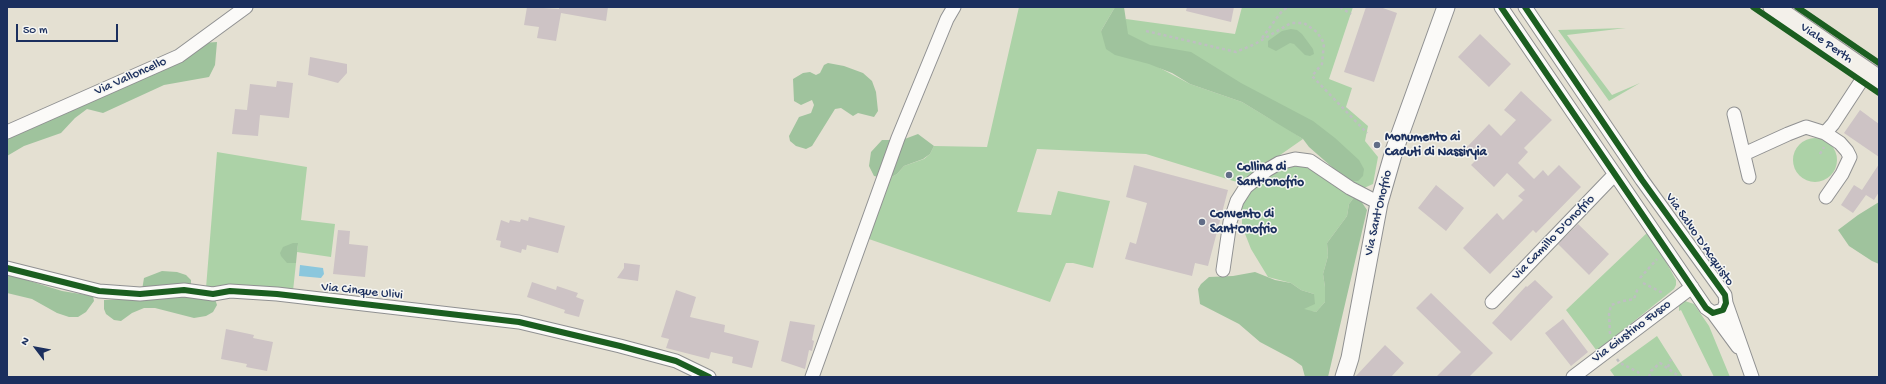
<!DOCTYPE html>
<style>
body{margin:0}
#map{position:relative;width:1886px;height:384px;overflow:hidden;background:#e4e0d2;font-family:"Gochi Hand",sans-serif}
canvas{display:block}
.frame{position:absolute;inset:0;border:8px solid #1b2f5e;pointer-events:none}
.north{position:absolute;left:16px;top:328px;width:40px;height:40px;-webkit-text-stroke:3px #f6f6f2;paint-order:stroke;rotate:302deg;font-size:11px;font-weight:700;line-height:16px;text-align:center;color:#1b2f5e}
.north::after{content:'';display:block;margin:auto;width:14px;height:18px;background:#1b2f5e;clip-path:polygon(50% 0,100% 100%,50% 72%,0 100%)}
.scale{position:absolute;left:16px;top:24px;width:102px;height:18px;box-sizing:border-box;border:2px solid #1b2f5e;border-top:0;padding-left:5px;font-size:12px;line-height:14px;white-space:nowrap;color:#1b2f5e;-webkit-text-stroke:3px #f6f6f2;paint-order:stroke}
</style>
<div id="map">
<canvas width="1886" height="384"></canvas>
<div class="frame"></div>
<div class="north">N</div>
<div class="scale">50 m</div>
</div>
<script>
const context = document.querySelector('canvas').getContext('2d');
context.lineJoin = 'round';
function fillPath(path, color) { context.fillStyle = color; context.fill(path, 'evenodd'); }
const shape = rows => new Path2D(rows.map(r => 'M' + r).join(''));
function stroke(path, color, width, dash) { context.strokeStyle = color; context.lineWidth = width; context.lineCap = dash ? 'butt' : 'round'; context.setLineDash(dash || []); context.stroke(path); }
function write(font, color, halo, rows, align = 'center') {
  context.font = font + ' "Gochi Hand",sans-serif'; context.lineWidth = 3; context.setLineDash([]); context.textBaseline = 'middle'; context.strokeStyle = halo; context.fillStyle = color; for (const [text, x, y, turn = 0] of rows) {
    context.save(); context.translate(x, y); context.rotate((+turn || 0) * Math.PI / 180); context.textAlign = isNaN(turn) ? turn : align; if (halo) context.strokeText(text, 0, 0); context.fillText(text, 0, 0); context.restore();
  }
}
fillPath(shape([
 [1019,7,1115,7,1101,31,1120,53,1126,19,1235,34,1242,7,1353,7,1329,79,1352,88,1346,107,1368,126,1365,141,1378,157,1373,184,1364,188,1340,177,1337,159,1289,130,1303,139,1240,183,1146,154,1037,149,1017,212,1051,215,1058,191,1110,201,1093,268,1073,263,1066,263,1050,302,866,238,888,179,897,174,904,166,924,159,930,154,934,146,987,147],
 [1158,67,1241,100,1277,123,1242,102,1190,84],
 [1626,28,1567,35,1612,95,1640,83,1609,101,1558,30],
 '1793 160a22 22 0 1 1 44 0a22 22 0 1 1-44 0Z',
 [217,152,307,167,301,220,335,224,331,257,297,252,298,243,292,263,296,263,293,291,206,288],
 [1287,161,1320,171,1355,196,1349,204,1347,216,1327,243,1328,256,1323,274,1325,287,1325,302,1316,312,1303,310,1314,294,1301,290,1291,283,1268,277,1251,249,1242,226,1242,202,1259,175],
 [1649,231,1676,280,1676,285,1674,289,1597,351,1566,310],
 [1685,301,1694,304,1709,326,1730,377,1714,377,1681,310,1679,311,1679,306],
 [1657,336,1683,377,1615,377,1610,370]
]), '#acd2a7');
fillPath(shape([
 [1115,7,1124,7,1128,34,1150,45,1191,52,1241,83,1313,121,1335,138,1359,160,1364,169,1363,176,1358,181,1348,181,1309,147,1303,139,1242,102,1190,84,1172,73,1149,64,1115,55,1106,49,1101,31],
 [1291,29,1297,30,1302,34,1313,49,1314,54,1310,56,1305,55,1294,44,1290,43,1276,51,1268,47,1268,41,1282,31],
 [217,42,215,65,209,77,164,85,103,113,87,109,75,118,61,133,24,146,7,156,7,130,202,43],
 [828,63,844,66,863,73,872,81,876,92,878,111,874,117,858,113,853,116,841,108,835,109,812,146,806,149,796,146,790,141,789,136,799,117,811,113,814,105,812,100,801,105,794,101,793,79,803,73,810,72,816,75,820,73,824,65],
 [918,134,934,146,930,154,923,159,904,166,897,174,888,179,874,176,869,166,871,152,882,140,902,140],
 [1355,196,1361,201,1367,210,1328,377,1305,377,1302,366,1292,359,1260,342,1239,324,1200,304,1198,289,1201,284,1209,277,1233,276,1255,272,1275,280,1291,283,1301,290,1314,294,1315,304,1304,309,1316,312,1325,302,1325,287,1323,274,1328,256,1327,243,1347,216,1349,204],
 [1879,202,1879,264,1872,261,1849,246,1838,230,1858,215],
 [293,243,298,243,296,263,287,263,281,256,280,253,283,247],
 [162,271,177,272,186,275,191,280,191,286,142,290,144,278],
 [7,274,62,291,93,296,94,301,86,312,78,317,69,317,57,313,32,299,7,293],
 [180,292,215,299,217,305,213,312,206,316,194,318,155,308,144,308,132,313,121,321,114,320,106,314,104,309,104,300,161,297]
]), '#9fc39d');
fillPath(shape([
 [300,265,323,268,324,274,321,278,299,276]
]), '#8bc7dd');
fillPath(shape([
 [527,7,559,9,559,7,608,7,606,21,561,13,556,41,537,38,539,27,524,25],
 [1187,7,1234,7,1231,22,1186,11],
 [1366,7,1380,7,1397,13,1374,82,1344,72],
 [1480,34,1511,64,1489,87,1458,57],
 [310,57,347,64,347,73,338,83,308,75],
 [277,81,293,83,289,118,260,115,258,136,232,134,235,109,247,110,250,84,276,87],
 [1521,91,1552,120,1524,148,1528,152,1518,163,1534,179,1543,170,1548,176,1559,165,1581,187,1536,233,1533,230,1490,274,1463,248,1497,213,1503,220,1523,200,1518,196,1525,190,1507,173,1494,187,1471,165,1477,159,1466,148,1489,124,1501,136,1516,120,1504,110],
 [1860,110,1879,124,1879,157,1844,133],
 [1879,164,1879,192,1874,200,1866,195,1853,213,1841,205,1854,185,1862,190],
 [1134,165,1228,190,1208,266,1195,263,1192,276,1125,259,1130,242,1136,244,1147,203,1126,197],
 [1436,185,1464,208,1446,231,1418,208],
 [529,217,565,226,558,253,527,245,526,250,522,249,521,253,500,247,501,241,496,240,501,220,509,223,510,220,520,222,521,219,528,221],
 [1578,224,1609,254,1589,275,1558,244],
 [338,230,350,231,349,244,368,246,365,277,333,274],
 [624,263,640,265,638,281,617,278,624,268],
 [1535,280,1553,297,1511,341,1492,323,1526,286,1527,287],
 [532,282,556,290,557,286,578,293,576,297,584,300,579,317,564,313,565,310,527,297],
 [676,290,696,297,690,317,725,325,724,332,759,341,752,368,732,363,733,357,711,352,709,359,666,348,669,339,661,337],
 [1431,293,1493,353,1469,377,1436,377,1461,352,1416,308],
 [1563,319,1588,352,1571,366,1545,333],
 [790,321,815,325,812,340,814,341,812,351,809,350,805,369,781,361],
 [226,329,254,335,253,338,273,342,267,371,246,367,247,364,221,359],
 [1385,345,1404,363,1391,377,1355,377]
]), '#cdc3c5');
const minor = shape([
 [1501,7,1706,308,1713,313,1723,310,1726,303,1725,295,1642,180,1525,7],
 [1734,114,1749,177],
 [7,132,179,56,246,7],
 [1825,133,1840,143,1847,151,1850,157,1842,174,1826,197],
 [1744,154,1788,134,1806,127,1825,133,1833,124,1867,72],
 [7,268,99,291,140,294,184,290,213,294,230,291,277,294,519,322,620,346,676,361,709,377],
 [1223,270,1230,222,1237,201,1246,187,1267,170,1279,163,1295,159,1310,161,1350,188,1379,203],
 [1492,302,1615,174],
 [1726,303,1752,377],
 [1713,313,1738,347],
 [812,377,898,138,947,19,954,7],
 [1573,377,1692,287]
]);
const tertiary = shape([
 [1344,377,1350,358,1379,203,1394,151,1446,7]
]);
const secondary = shape([
 [1773,7,1879,80]
]);
stroke(minor, '#909192', 15);
stroke(tertiary, '#909192', 19);
stroke(secondary, '#909192', 21);
stroke(shape([
 [1340,7,1351,14],
 [1146,31,1236,52,1255,44,1291,23,1304,23,1317,32,1324,43,1322,64,1312,76,1367,133],
 [1262,38,1282,11,1288,7],
 [1820,154,1824,147],
 [1640,278,1657,259],
 [1643,283,1663,293],
 [1610,334,1609,314,1611,305,1623,301,1634,299,1638,288],
 [1617,359,1620,363,1638,372,1641,377],
 [1668,367,1671,359],
 [1649,377,1651,371,1660,363,1680,377]
]), '#bebfc1', 2.5, [3, 3]);
stroke(minor, '#fbfaf8', 13);
stroke(tertiary, '#fbfaf8', 17);
stroke(secondary, '#f3f0ea', 19);
stroke(shape([
 [1501,7,1706,308,1713,313,1723,310,1726,303,1725,295,1642,180,1525,7],
 [1753,7,1879,93],
 [1797,7,1879,63],
 [7,268,99,291,140,294,184,290,213,294,230,291,277,294,519,322,620,346,676,361,709,377]
]), '#1b5e20', 6);
for (const [x, y, r, color] of [
 [1377,145,4,"#616d87"],
 [1229,175,4,"#616d87"],
 [1202,222,4,"#616d87"]
]) { const dot = new Path2D(); dot.arc(x, y, r, 0, 2 * Math.PI); context.fillStyle = color; context.fill(dot); stroke(dot, '#f6f6f2', 1.5); }
write('13px', '#1b2f5e', '#f6f6f2', [
 ["Viale Perth",1826,44,35],
 ["Via Valloncello",131,77,-24],
 ["Via Sant'Onofrio",1379,213,-77],
 ["Via Camillo D'Onofrio",1554,238,-46],
 ["Via Salvo D'Acquisto",1699,240,55],
 ["Via Cinque Ulivi",362,292,6],
 ["Via Giustino Fusco",1632,332,-37]
]);
write('bold 13px', '#1b2f5e', '#f6f6f2', [
 ["Monumento ai",1385,138],
 ["Caduti di Nassiryia",1385,153],
 ["Collina di",1237,168],
 ["Sant'Onofrio",1237,183],
 ["Convento di",1210,215],
 ["Sant'Onofrio",1210,230]
], 'left');
</script>
